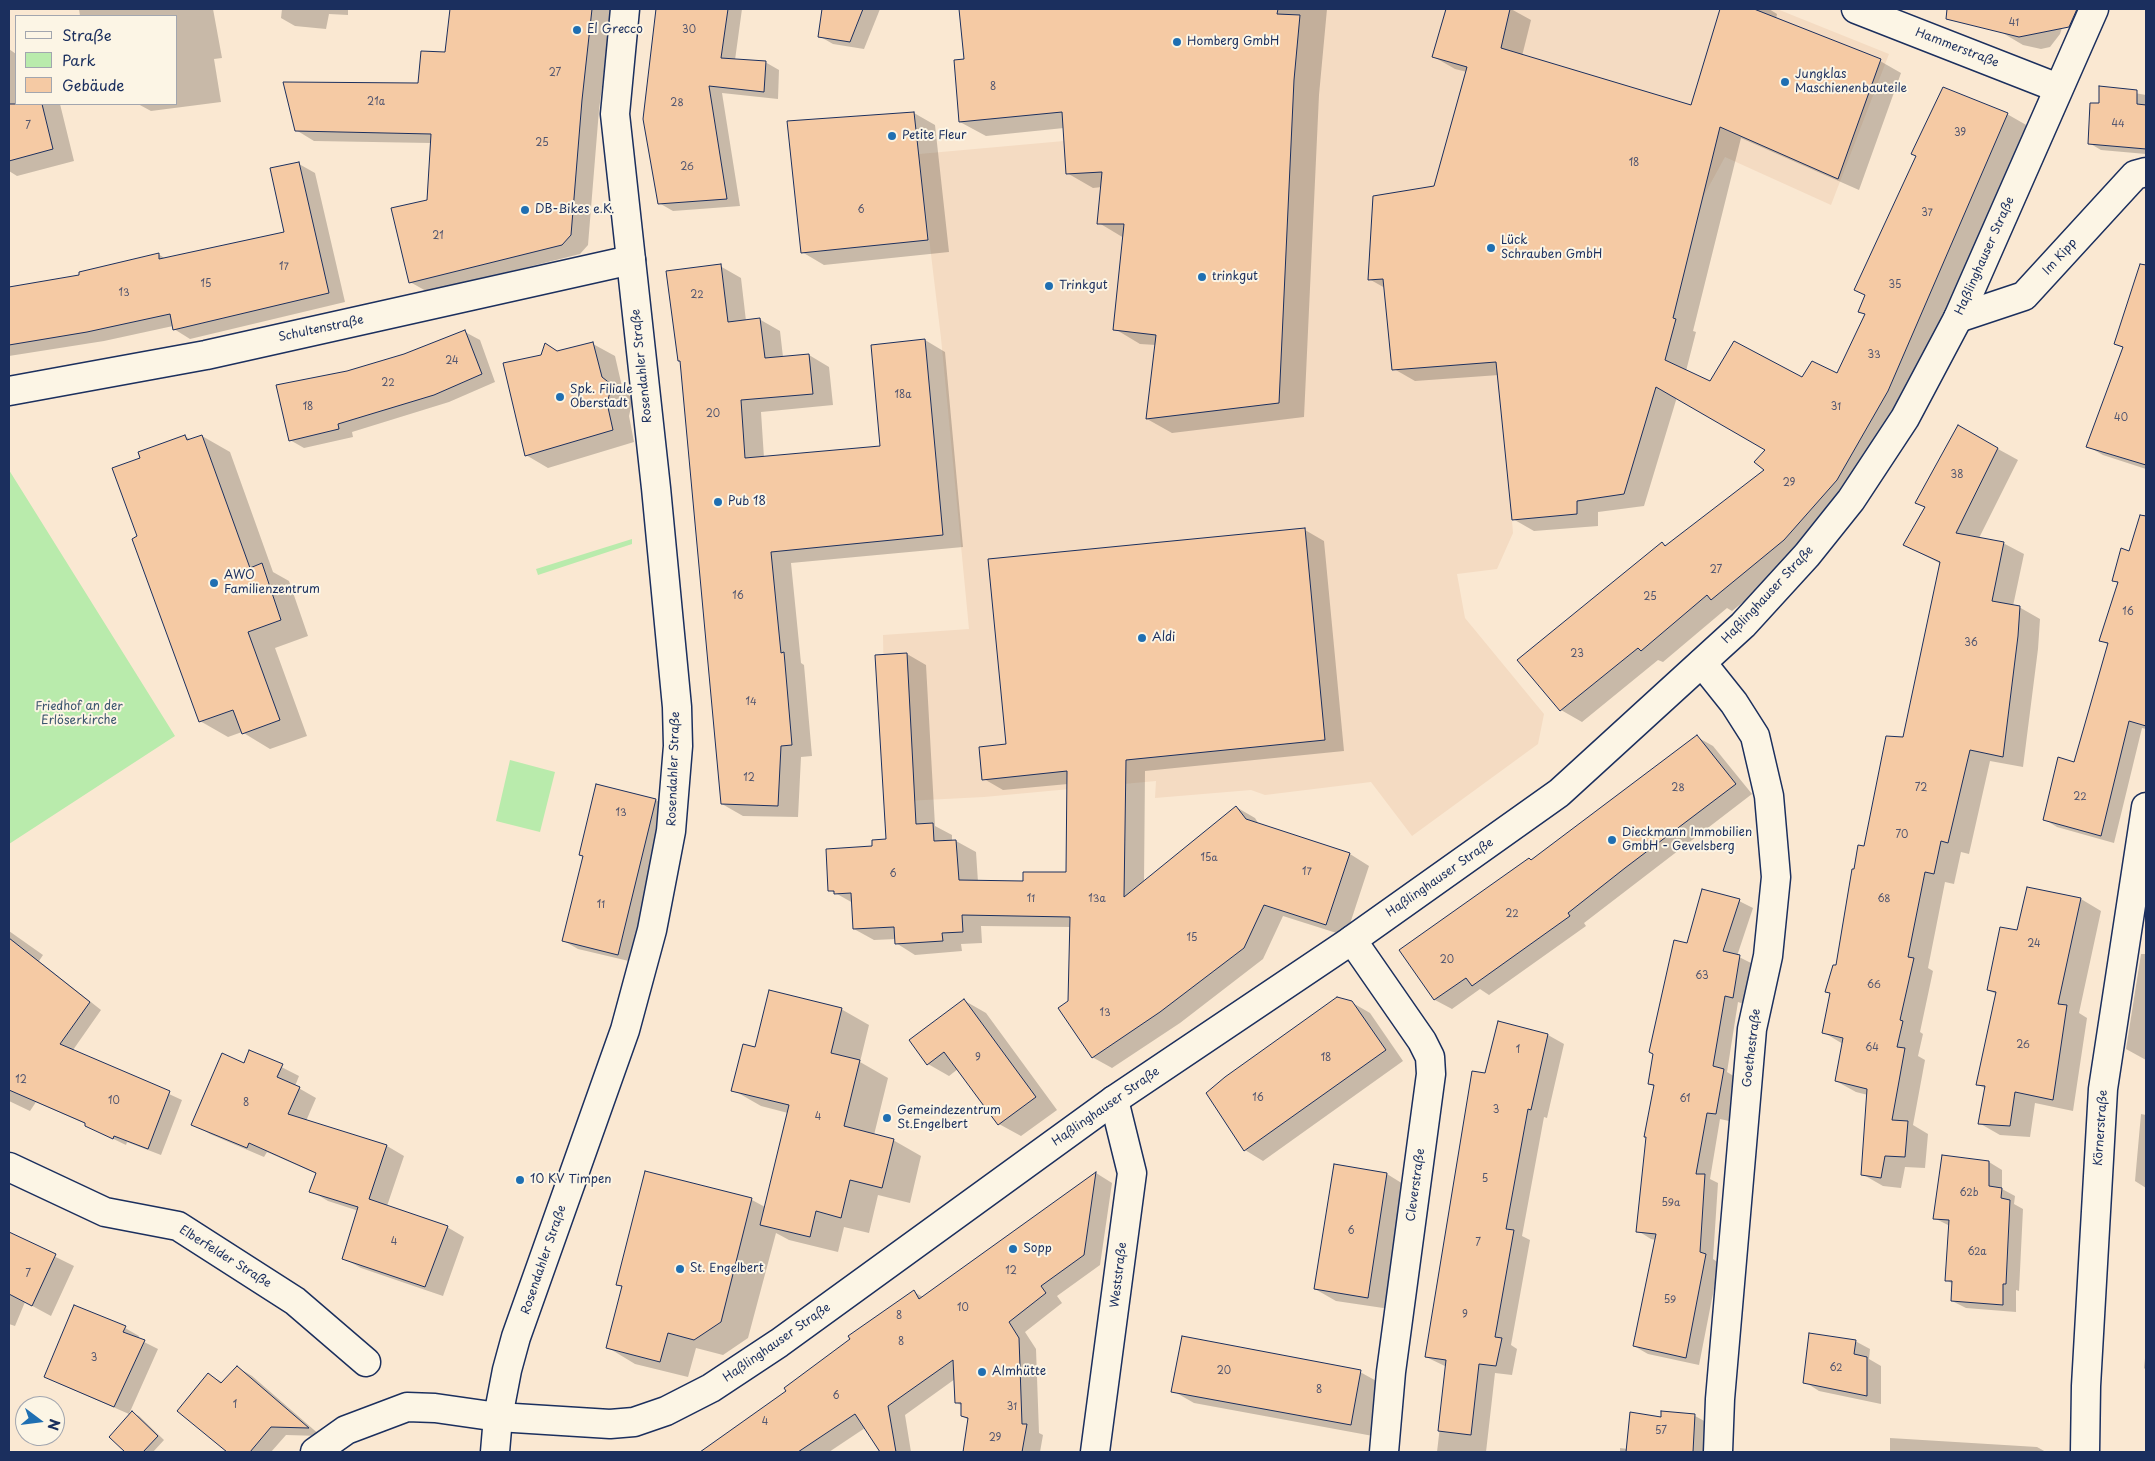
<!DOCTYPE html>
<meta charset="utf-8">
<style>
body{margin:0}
#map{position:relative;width:2155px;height:1461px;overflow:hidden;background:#fae8d2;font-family:"Playpen Sans",sans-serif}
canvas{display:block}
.frame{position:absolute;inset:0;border:10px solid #1b2f5e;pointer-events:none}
.legend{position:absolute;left:15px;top:15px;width:162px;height:90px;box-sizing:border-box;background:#fcf5e5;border:1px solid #a2a6af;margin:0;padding:6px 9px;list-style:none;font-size:15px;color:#1b2f5e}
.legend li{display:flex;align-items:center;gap:10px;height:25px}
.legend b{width:25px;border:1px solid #a2a6af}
.north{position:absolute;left:15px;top:1396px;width:50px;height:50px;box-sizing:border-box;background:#fcf5e5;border:1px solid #a2a6af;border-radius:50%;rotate:105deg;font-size:14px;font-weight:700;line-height:20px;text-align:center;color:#1b2f5e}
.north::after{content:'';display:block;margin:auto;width:18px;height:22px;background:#1f6fb2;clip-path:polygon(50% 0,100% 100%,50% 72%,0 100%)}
</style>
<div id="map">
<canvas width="2155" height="1461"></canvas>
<div class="frame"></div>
<ul class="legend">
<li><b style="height:6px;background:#fcf5e5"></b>Straße</li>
<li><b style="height:14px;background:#b9ebac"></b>Park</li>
<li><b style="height:14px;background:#f5caa4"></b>Gebäude</li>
</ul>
<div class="north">N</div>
</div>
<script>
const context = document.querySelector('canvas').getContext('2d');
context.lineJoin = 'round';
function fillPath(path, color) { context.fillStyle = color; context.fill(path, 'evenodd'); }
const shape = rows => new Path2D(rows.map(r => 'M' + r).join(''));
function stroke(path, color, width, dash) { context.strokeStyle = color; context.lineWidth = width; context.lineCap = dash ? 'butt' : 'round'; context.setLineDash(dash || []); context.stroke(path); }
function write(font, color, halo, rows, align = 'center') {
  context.font = font + ' "Playpen Sans",sans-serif'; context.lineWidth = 4; context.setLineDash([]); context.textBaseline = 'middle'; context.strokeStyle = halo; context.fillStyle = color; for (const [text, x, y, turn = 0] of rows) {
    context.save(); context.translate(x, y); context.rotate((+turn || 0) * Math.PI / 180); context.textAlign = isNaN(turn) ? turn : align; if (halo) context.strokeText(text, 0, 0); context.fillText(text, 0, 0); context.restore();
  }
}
fillPath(shape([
 [1055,9,1777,9,1889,54,1831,205,1725,157,1702,199,1624,477,1623,494,1578,501,1577,514,1512,520,1513,533,1497,569,1457,574,1465,618,1544,714,1538,744,1412,836,1371,782,1265,795,1251,790,1155,798,1156,781,984,797,886,802,883,635,969,629,941,338,919,154,1064,141]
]), '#f4dbc2');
fillPath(shape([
 [9,470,175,736,9,844],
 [632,539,632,544,538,575,536,569],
 [510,760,555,772,540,832,496,821]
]), '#b9ebac');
fillPath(shape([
 [79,9,213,9,222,58,214,59,221,102,151,111,138,104,176,104,176,16,80,16],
 [282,9,348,9,348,15,329,14,326,29,295,26,281,18],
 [451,9,612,9,599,110,588,245,580,254,428,292,410,282,428,201,431,143,314,141,296,130,419,84,447,53],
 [658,9,742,9,735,60,765,62,779,70,778,99,722,93,740,206,673,211,659,203,651,51],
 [823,9,880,9,864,49,833,44,819,36],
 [961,9,1114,9,1113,12,1187,16,1187,9,1327,9,1319,95,1304,417,1172,433,1147,419,1156,345,1140,344,1115,329,1124,238,1099,223,1102,187,1093,188,1067,173,1064,128,986,136,960,122,966,60],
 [1447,9,1511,9,1531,20,1522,56,1692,106,1722,9,1769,9,1777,14,1776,19,1880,61,1901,73,1859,190,1741,138,1693,331,1696,332,1686,371,1711,383,1802,379,1837,374,2007,114,2028,126,1908,403,1805,552,1732,611,1727,608,1663,662,1658,660,1582,722,1561,710,1663,544,1666,546,1766,470,1767,449,1677,397,1644,506,1598,512,1598,526,1534,531,1513,519,1499,375,1415,381,1394,369,1385,288,1369,279,1435,187,1467,72,1455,69,1434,57],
 [1953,9,2064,9,2060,18,2062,28,2060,34,2050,47,2041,49,2023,45,2001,32,1992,23],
 [9,49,16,54,16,104,60,104,74,161,17,176,9,171],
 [2100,87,2146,95,2146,154,2101,150,2089,143,2101,104],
 [914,113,935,125,949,252,824,265,802,252],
 [299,164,315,173,345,302,190,339,174,329,173,326,104,341,9,356,9,288,81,276,158,254,166,259,286,233],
 [720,266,741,278,746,321,759,319,780,331,783,357,809,355,829,367,833,405,761,412,764,458,882,447,925,340,945,352,963,547,791,563,801,663,804,665,812,756,801,757,798,817,743,816,722,804,681,361],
 [2140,269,2146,272,2146,469,2103,455,2087,446,2124,348,2115,344],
 [465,332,480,340,495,382,449,402,352,432,353,437,304,448,290,440,347,372,405,355],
 [593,344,615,356,623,391,633,398,629,416,634,442,548,468,526,455,558,352],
 [1958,427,2018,460,1979,538,2003,543,2024,554,2013,606,2019,607,2040,619,2038,649,2023,767,1990,761,1969,854,1961,852,1954,884,1945,882,1928,968,1933,971,1920,1032,1923,1034,1918,1056,1925,1060,1913,1125,1928,1134,1925,1168,1905,1167,1901,1188,1883,1186,1862,1174,1868,1095,1856,1092,1836,1081,1843,1044,1823,1032,1838,967,1855,871,1904,739,1941,564,1905,545,1926,508,1916,502],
 [185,436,191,440,202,436,230,452,273,572,289,581,308,636,275,648,307,736,270,749,242,732,228,737,200,721,139,537,142,459],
 [1305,530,1324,541,1344,751,1145,771,1144,883,1236,807,1255,818,1260,826,1350,854,1369,866,1346,936,1283,916,1263,959,1180,1023,1112,1068,1092,1057,1069,1002,1071,927,981,926,982,943,961,944,962,951,915,955,896,943,896,939,874,940,854,929,853,903,830,890,874,847,887,840,907,654,926,665,935,826,952,835,952,841,956,841,976,852,978,882,1024,882,1067,873,1068,784,1003,790,984,779,1007,746],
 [2122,550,2146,557,2146,729,2142,728,2114,843,2057,827,2044,819,2075,763,2109,645,2101,641,2119,584,2113,580],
 [1697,737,1713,746,1752,794,1584,923,1586,926,1489,995,1480,989,1452,1009,1435,1000,1401,951,1532,861],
 [656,800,670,809,633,962,578,949,564,941],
 [2081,899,2101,911,2079,1013,2087,1018,2073,1111,2035,1103,2030,1137,2000,1135,1979,1123,1986,1089,1977,1084,1996,994,1988,990,2018,932],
 [1739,901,1753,908,1737,956,1753,964,1747,1005,1738,1002,1727,1072,1737,1078,1729,1121,1720,1119,1710,1179,1718,1183,1713,1259,1719,1263,1699,1365,1648,1354,1634,1346,1656,1240,1651,1239,1638,1231,1655,1087,1649,1084,1688,944],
 [9,931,43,955,39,961,101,1010,73,1050,182,1100,161,1155,127,1142,126,1145,99,1132,86,1124,36,1102,30,1111,9,1101],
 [2141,954,2146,954,2146,1060,2126,1049],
 [965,1001,986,1013,1057,1110,1021,1136,999,1124,958,1069,949,1076,928,1064],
 [1351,1002,1370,1013,1403,1061,1263,1161,1245,1150,1208,1093],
 [841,1009,869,1025,860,1062,888,1078,874,1135,893,1140,921,1156,910,1203,878,1195,869,1233,844,1227,838,1252,789,1240,776,1233,748,1338,723,1355,696,1348,688,1377,635,1364,607,1347,623,1287,617,1284,646,1173,752,1200,765,1207,788,1113,761,1106,733,1090,756,1048],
 [1499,1023,1548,1035,1564,1044,1547,1118,1544,1117,1522,1236,1530,1240,1511,1345,1517,1349,1512,1375,1495,1373,1486,1452,1437,1452,1447,1367,1426,1357],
 [250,1051,299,1076,295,1086,316,1098,306,1121,387,1146,404,1156,387,1206,447,1227,464,1237,443,1296,361,1268,343,1258,359,1211,328,1201,311,1191,317,1174,267,1152,264,1157,210,1134,193,1124,244,1064],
 [2141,1114,2146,1115,2146,1188,2135,1181],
 [1989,1162,2002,1170,2002,1189,2015,1196,2014,1204,2023,1209,2019,1291,2016,1290,2016,1312,1966,1308,1952,1301,1953,1284,1946,1280,1950,1226,1934,1218],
 [1096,1173,1112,1183,1100,1265,1057,1296,1062,1303,1025,1332,1036,1349,1039,1433,1043,1435,1040,1452,965,1452,969,1420,962,1416,962,1406,956,1402,955,1379,905,1415,911,1452,881,1452,865,1428,829,1452,720,1452,714,1444,788,1392,914,1292,923,1297],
 [1387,1174,1408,1187,1390,1309,1336,1301,1315,1289],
 [9,1234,74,1266,51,1316,25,1302,15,1326,9,1324],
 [125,1328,139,1336,138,1339,158,1349,129,1414,60,1384,46,1376],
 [1855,1341,1870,1349,1869,1359,1881,1366,1881,1404,1819,1391,1805,1382],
 [2146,1348,2146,1370,2144,1368],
 [237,1367,252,1376,321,1436,286,1435,271,1452,229,1452,179,1411,208,1374,223,1383],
 [1360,1372,1382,1384,1373,1436,1194,1403,1173,1391],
 [132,1413,139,1416,164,1440,153,1452,127,1452,111,1437],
 [1695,1416,1708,1423,1706,1452,1620,1452,1620,1448,1628,1449,1662,1418],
 [1890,1438,2037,1447,2046,1452,1890,1452]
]), '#0003');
const building = shape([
 [450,9,592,9,582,100,571,235,562,245,409,283,391,208,427,200,431,134,295,131,283,82,418,83,421,51,445,52,450,9],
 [656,9,728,9,721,58,766,61,764,92,709,86,727,199,658,204,643,119,656,9],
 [822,9,863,9,850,42,818,37,822,9],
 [959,9,1278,9,1277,14,1300,15,1294,80,1279,403,1146,419,1156,335,1113,330,1124,224,1097,224,1102,172,1066,174,1062,112,959,122,954,60,964,59,959,9],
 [1446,9,1510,9,1501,48,1691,105,1720,9,1754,9,1881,59,1838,179,1720,127,1673,318,1676,319,1665,360,1710,381,1734,341,1802,377,1812,361,1837,373,1865,314,1858,312,1865,295,1854,290,1916,156,1911,154,1943,87,2008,113,1888,391,1837,480,1784,540,1711,600,1707,595,1641,651,1638,648,1560,711,1517,660,1662,542,1665,546,1764,470,1754,462,1765,450,1656,387,1624,494,1577,501,1577,514,1512,520,1496,362,1392,370,1383,279,1368,280,1373,196,1434,186,1467,67,1432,57,1446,9],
 [1947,9,2077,9,2069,27,2019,37,1946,19,1947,9],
 [2099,86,2137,90,2137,104,2146,105,2146,149,2088,144,2090,103,2099,103,2099,86],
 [9,104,42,104,53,149,9,161,9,104],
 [914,112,928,240,801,253,787,121,914,112],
 [299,162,329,293,173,330,170,314,87,332,9,345,9,287,79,275,79,272,159,253,159,259,284,232,270,168,299,162],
 [721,264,728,322,760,318,765,358,809,354,813,394,741,400,745,458,880,446,871,345,925,339,943,535,771,552,781,653,784,652,792,745,781,746,778,806,721,804,680,361,678,361,666,271,721,264],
 [2140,264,2146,265,2146,465,2086,447,2123,347,2114,344,2140,264],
 [465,330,482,374,434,395,338,424,339,429,289,441,276,385,347,371,404,354,465,330],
 [593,342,602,377,612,385,607,403,613,430,525,456,503,363,541,355,545,343,557,351,593,342],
 [1958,425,1998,448,1956,533,2004,542,1992,601,2020,606,2018,636,2003,757,1970,750,1948,843,1941,841,1934,874,1925,872,1908,957,1914,958,1900,1020,1903,1021,1897,1047,1905,1048,1892,1120,1908,1121,1905,1157,1885,1156,1881,1178,1861,1175,1867,1089,1835,1081,1843,1038,1822,1033,1830,993,1825,992,1833,965,1836,965,1852,869,1854,869,1858,845,1864,846,1886,736,1903,737,1940,562,1903,545,1925,507,1915,503,1958,425],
 [185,435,187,440,202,435,250,568,262,563,281,620,248,632,280,720,242,734,233,710,199,722,132,539,137,536,112,468,140,458,138,452,185,435],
 [2140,515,2146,516,2146,726,2129,721,2101,836,2043,820,2058,757,2074,762,2108,643,2099,641,2118,582,2112,581,2121,548,2129,551,2140,515],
 [1305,528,1325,740,1126,760,1124,897,1236,806,1246,819,1350,853,1326,925,1264,905,1244,948,1160,1012,1092,1058,1058,1008,1068,1001,1070,917,962,915,963,932,942,933,943,941,895,944,894,927,853,929,851,893,834,894,834,891,828,891,826,849,872,846,872,840,886,839,875,655,907,653,916,824,933,823,934,841,956,840,959,880,1023,881,1023,872,1066,872,1067,771,982,780,979,747,1006,744,988,559,1305,528],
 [1697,735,1736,784,1625,868,1568,913,1570,916,1472,986,1466,978,1434,1000,1399,950,1529,858,1531,860,1697,735],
 [596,784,656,799,618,955,562,941,583,856,579,855,596,784],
 [2027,887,2081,898,2058,1004,2067,1005,2053,1100,2015,1092,2010,1126,1978,1124,1985,1086,1976,1085,1996,992,1987,990,2000,927,2017,930,2027,887],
 [1702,889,1740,899,1723,951,1740,955,1733,998,1725,996,1713,1066,1724,1069,1716,1114,1707,1113,1696,1174,1705,1174,1700,1252,1706,1254,1686,1358,1633,1346,1656,1234,1636,1232,1646,1137,1644,1137,1654,1085,1648,1084,1653,1054,1649,1052,1674,940,1687,943,1702,889],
 [9,938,90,1002,60,1044,170,1091,148,1149,114,1136,113,1139,85,1126,85,1123,9,1090,9,938],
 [769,990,842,1008,831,1053,860,1060,844,1126,894,1139,882,1188,850,1180,841,1218,816,1211,810,1237,760,1225,789,1105,731,1091,743,1044,755,1047,769,990],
 [1337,997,1352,1001,1386,1050,1244,1151,1206,1093,1225,1077,1337,997],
 [964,999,1036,1097,998,1125,944,1052,927,1065,909,1040,964,999],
 [1498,1021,1548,1034,1531,1110,1528,1109,1506,1229,1514,1230,1495,1337,1502,1338,1496,1366,1479,1364,1471,1435,1438,1431,1446,1360,1425,1357,1472,1071,1485,1073,1498,1021],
 [249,1050,283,1064,277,1077,300,1087,288,1114,387,1145,369,1199,448,1226,425,1287,342,1259,358,1207,309,1192,316,1173,249,1143,247,1148,191,1125,222,1053,244,1063,249,1050],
 [1942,1155,1989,1161,1989,1186,2002,1188,2001,1198,2010,1200,2006,1284,2003,1284,2003,1305,1951,1301,1952,1281,1945,1281,1949,1220,1933,1219,1942,1155],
 [1334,1164,1387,1173,1368,1298,1314,1289,1334,1164],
 [645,1171,752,1198,721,1322,694,1340,668,1333,660,1362,606,1348,622,1286,616,1285,645,1171],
 [1096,1172,1084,1255,1041,1286,1046,1293,1009,1322,1019,1338,1022,1424,1027,1424,1022,1452,963,1452,968,1418,961,1416,961,1403,955,1403,953,1360,888,1406,896,1452,880,1452,855,1414,798,1452,700,1452,786,1391,784,1388,850,1339,848,1336,914,1290,919,1299,1096,1172],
 [9,1232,56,1254,32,1306,9,1294,9,1232],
 [74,1305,126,1326,123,1332,145,1340,114,1407,44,1377,74,1305],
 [1809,1333,1856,1340,1854,1354,1867,1357,1867,1396,1803,1383,1809,1333],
 [1182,1336,1361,1370,1351,1425,1171,1392,1182,1336],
 [237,1366,309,1428,271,1427,250,1452,227,1452,177,1411,208,1373,221,1383,237,1366],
 [132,1411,158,1436,143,1452,125,1452,109,1437,132,1411],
 [1661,1411,1695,1414,1693,1452,1626,1452,1630,1412,1661,1417,1661,1411]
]);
fillPath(building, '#f5caa4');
stroke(building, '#1b2f5e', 1);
const street = shape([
 [1856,9,2058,88],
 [1958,318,2024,296,2135,175,2146,172],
 [9,391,206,355,631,260],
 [1702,663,1734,703,1755,736,1769,796,1776,877,1768,956,1752,1029,1720,1399,1718,1452],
 [1352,940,1422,1041,1430,1057,1431,1074,1391,1372,1384,1452],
 [9,1167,105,1212,178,1226,295,1301,366,1362],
 [495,1452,498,1417],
 [1095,1452,1132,1173,1114,1100],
 [2085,1452,2086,1386,2103,1089,2146,807]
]);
const secondary = shape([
 [498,1417,507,1370,516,1337,625,1030,652,930,671,831,678,746,677,707,656,488,615,114,625,9],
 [315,1452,346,1430,407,1407,435,1408,498,1417,610,1424,634,1422,666,1411,711,1388,779,1343,1114,1100,1352,940,1559,793,1743,625,1807,555,1851,500,1905,418,1958,318,2094,9]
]);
stroke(street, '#1b2f5e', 31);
stroke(secondary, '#1b2f5e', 31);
stroke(street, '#fcf5e5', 28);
stroke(secondary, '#fcf5e5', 28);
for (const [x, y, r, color] of [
 [577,30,5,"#1f6fb2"],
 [1177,42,5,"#1f6fb2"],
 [1785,82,5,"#1f6fb2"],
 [892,136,5,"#1f6fb2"],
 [525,210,5,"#1f6fb2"],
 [1491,248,5,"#1f6fb2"],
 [1202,277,5,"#1f6fb2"],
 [1049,286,5,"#1f6fb2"],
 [560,397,5,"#1f6fb2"],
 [718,502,5,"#1f6fb2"],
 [214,583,5,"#1f6fb2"],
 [1142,638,5,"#1f6fb2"],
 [1612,840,5,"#1f6fb2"],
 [887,1118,5,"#1f6fb2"],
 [520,1180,5,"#1f6fb2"],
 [1013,1249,5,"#1f6fb2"],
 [680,1269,5,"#1f6fb2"],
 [982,1372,5,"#1f6fb2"]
]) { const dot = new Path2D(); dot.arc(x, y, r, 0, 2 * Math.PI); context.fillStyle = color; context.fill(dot); stroke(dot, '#fcf5e5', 2); }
write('10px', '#525670', null, [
 ["41",2014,23],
 ["30",689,30],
 ["27",555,73],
 ["8",993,87],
 ["21a",376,102],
 ["28",677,103],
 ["44",2118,124],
 ["7",28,126],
 ["39",1960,133],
 ["25",542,143],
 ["18",1634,163],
 ["26",687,167],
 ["6",861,210],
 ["37",1927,213],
 ["21",438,236],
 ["17",284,267],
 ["15",206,284],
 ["35",1895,285],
 ["13",124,293],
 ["22",697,295],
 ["33",1874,355],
 ["24",452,361],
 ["22",388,383],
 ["18a",903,395],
 ["18",308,407],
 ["31",1836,407],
 ["20",713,414],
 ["40",2121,418],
 ["38",1957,475],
 ["29",1789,483],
 ["27",1716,570],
 ["16",738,596],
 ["25",1650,597],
 ["16",2128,612],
 ["36",1971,643],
 ["23",1577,654],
 ["14",751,702],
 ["12",749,778],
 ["28",1678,788],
 ["72",1921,788],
 ["22",2080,797],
 ["13",621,813],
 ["70",1902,835],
 ["15a",1209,858],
 ["17",1307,872],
 ["6",893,874],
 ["11",1031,899],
 ["13a",1097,899],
 ["68",1884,899],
 ["11",601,905],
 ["22",1512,914],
 ["15",1192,938],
 ["24",2034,944],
 ["20",1447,960],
 ["63",1702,976],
 ["66",1874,985],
 ["13",1105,1013],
 ["26",2023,1045],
 ["64",1872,1048],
 ["1",1518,1050],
 ["9",978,1058],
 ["18",1326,1058],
 ["12",21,1080],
 ["16",1258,1098],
 ["61",1685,1099],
 ["10",114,1101],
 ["8",246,1103],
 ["3",1496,1110],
 ["4",818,1117],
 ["5",1485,1179],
 ["62b",1969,1193],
 ["59a",1671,1203],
 ["6",1351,1231],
 ["4",394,1242],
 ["7",1478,1243],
 ["62a",1977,1252],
 ["12",1011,1271],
 ["7",28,1274],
 ["59",1670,1300],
 ["10",963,1308],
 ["9",1465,1315],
 ["8",899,1316],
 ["8",901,1342],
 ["3",94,1358],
 ["62",1836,1368],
 ["20",1224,1371],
 ["8",1319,1390],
 ["6",836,1396],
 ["1",235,1405],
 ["31",1012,1407],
 ["4",765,1422],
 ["57",1661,1431],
 ["29",995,1438]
]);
write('12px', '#1b2f5e', '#fcf5e5', [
 ["El Grecco",587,30],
 ["Homberg GmbH",1187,42],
 ["Jungklas",1795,75],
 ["Maschienenbauteile",1795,89],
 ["Petite Fleur",902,136],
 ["DB-Bikes e.K.",535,210],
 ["Lück",1501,241],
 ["Schrauben GmbH",1501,255],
 ["trinkgut",1212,277],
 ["Trinkgut",1059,286],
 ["Spk. Filiale",570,390],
 ["Oberstadt",570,404],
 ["Pub 18",728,502],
 ["AWO",224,576],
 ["Familienzentrum",224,590],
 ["Aldi",1152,638],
 ["Dieckmann Immobilien",1622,833],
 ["GmbH - Gevelsberg",1622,847],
 ["Gemeindezentrum",897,1111],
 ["St.Engelbert",897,1125],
 ["10 KV Timpen",530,1180],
 ["Sopp",1023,1249],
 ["St. Engelbert",690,1269],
 ["Almhütte",992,1372]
], 'left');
write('12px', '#1b2f5e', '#fcf5e5', [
 ["Hammerstraße",1957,48,21],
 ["Haßlinghauser Straße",1985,256,-66],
 ["Im Kipp",2060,257,-48],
 ["Schultenstraße",321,329,-12],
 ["Rosendahler Straße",642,366,-96],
 ["Haßlinghauser Straße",1768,595,-47],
 ["Rosendahler Straße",674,769,-88],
 ["Haßlinghauser Straße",1440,878,-35],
 ["Goethestraße",1752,1048,-83],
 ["Haßlinghauser Straße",1106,1107,-35],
 ["Körnerstraße",2101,1128,-86],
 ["Cleverstraße",1416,1185,-82],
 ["Elberfelder Straße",225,1257,32],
 ["Rosendahler Straße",544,1260,-71],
 ["Weststraße",1119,1275,-83],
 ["Haßlinghauser Straße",777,1343,-35]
]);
write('12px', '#3b556e', '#fcf5e5', [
 ["Friedhof an der",79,707],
 ["Erlöserkirche",79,721]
]);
</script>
